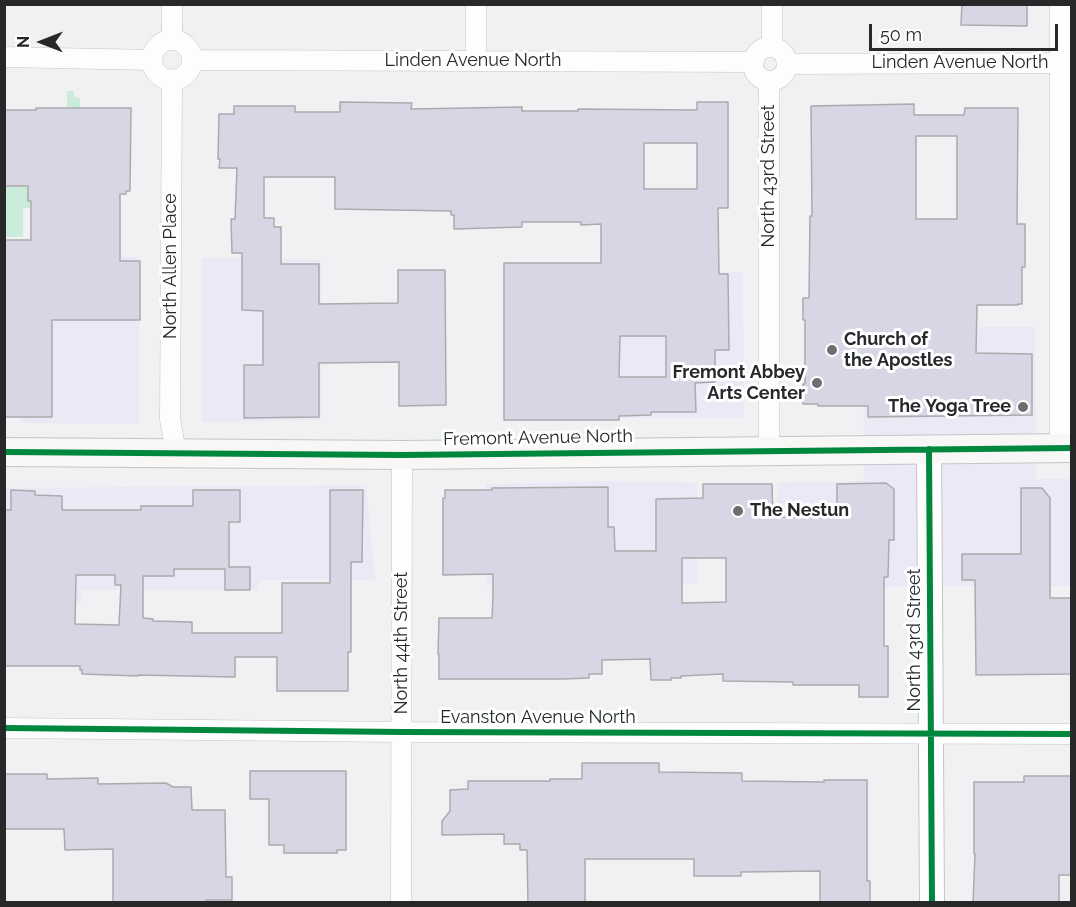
<!DOCTYPE html>
<style>
body{margin:0}
#map{position:relative;width:1076px;height:907px;overflow:hidden;background:#eff1f2;font-family:Raleway,sans-serif}
canvas{display:block}
.frame{position:absolute;inset:0;border:6px solid #272829;pointer-events:none}
.north{position:absolute;left:12px;top:12px;width:60px;height:60px;-webkit-text-stroke:4px #fcfeff;paint-order:stroke;rotate:270deg;font-size:16px;font-weight:700;line-height:24px;text-align:center;color:#272829}
.north::after{content:'';display:block;margin:auto;width:21px;height:27px;background:#272829;clip-path:polygon(50% 0,100% 100%,50% 72%,0 100%)}
.scale{position:absolute;left:869px;top:24px;width:189px;height:27px;box-sizing:border-box;border:3px solid #272829;border-top:0;padding-left:8px;font-size:18px;line-height:21px;white-space:nowrap;color:#272829;-webkit-text-stroke:4px #fcfeff;paint-order:stroke}
</style>
<div id="map">
<canvas width="1076" height="907"></canvas>
<div class="frame"></div>
<div class="north">N</div>
<div class="scale">50 m</div>
</div>
<script>
const context = document.querySelector('canvas').getContext('2d');
context.lineJoin = 'round';
function fillPath(path, color) { context.fillStyle = color; context.fill(path, 'evenodd'); }
const shape = rows => new Path2D(rows.map(r => 'M' + r).join(''));
function stroke(path, color, width, dash) { context.strokeStyle = color; context.lineWidth = width; context.lineCap = dash ? 'butt' : 'round'; context.setLineDash(dash || []); context.stroke(path); }
function write(font, color, halo, rows, align = 'center') {
  context.font = font + ' Raleway,sans-serif'; context.lineWidth = 6; context.setLineDash([]); context.textBaseline = 'middle'; context.strokeStyle = halo; context.fillStyle = color; for (const [text, x, y, turn = 0] of rows) {
    context.save(); context.translate(x, y); context.rotate((+turn || 0) * Math.PI / 180); context.textAlign = isNaN(turn) ? turn : align; if (halo) context.strokeText(text, 0, 0); context.fillText(text, 0, 0); context.restore();
  }
}
fillPath(shape([
 [21,257,139,257,139,424,20,423],
 [202,258,321,260,321,420,202,422],
 [743,272,744,418,617,418,617,273],
 [863,327,1035,327,1036,479,1071,479,1071,586,777,587,777,483,864,481],
 [617,481,697,483,697,584,486,585,486,484],
 [366,485,375,580,259,580,258,590,82,590,81,602,5,602,4,488]
]), '#ebe9f6');
fillPath(shape([
 [67,91,74,91,74,97,80,98,80,108,74,108,74,140,109,140,109,152,23,152,23,166,28,167,28,201,55,201,55,208,23,208,23,237,5,237,4,186,21,186,21,110,26,111,26,142,28,142,28,147,52,147,52,130,55,130,55,127,67,127]
]), '#ccecdb');
const building = shape([
 [962,4,1027,4,1027,26,961,25,962,4],
 [340,102,412,103,411,109,522,107,522,111,578,111,578,109,697,110,697,102,728,102,728,208,718,208,719,274,728,274,729,350,715,350,715,382,695,383,696,412,651,412,651,415,619,416,619,420,504,420,504,263,601,263,601,224,581,225,581,222,522,222,522,227,454,229,454,215,451,215,451,211,335,209,335,177,264,177,264,218,274,218,274,227,281,227,281,264,319,264,319,304,398,303,398,270,445,270,446,405,399,406,399,362,319,363,319,417,244,418,244,365,263,365,263,311,242,310,242,253,232,253,231,219,235,219,237,168,219,168,220,159,218,159,219,114,234,114,234,106,295,106,295,112,340,112,340,102],
 [644,143,697,143,697,189,644,189,644,143],
 [620,336,666,336,666,377,619,377,620,336],
 [914,104,914,115,964,115,965,108,1018,108,1017,224,1025,224,1025,267,1022,267,1022,304,1018,304,1018,305,977,305,976,353,1032,354,1032,415,868,417,868,406,818,406,818,404,803,404,803,384,805,384,805,320,803,320,803,298,809,298,810,216,812,216,811,106,914,104],
 [916,136,957,136,957,219,916,219,916,136],
 [36,108,131,108,130,191,126,191,126,194,120,194,120,261,140,261,140,320,52,320,52,417,4,417,4,240,31,240,31,201,28,201,28,186,4,186,4,110,36,110,36,108],
 [886,483,894,489,894,540,889,540,888,577,884,577,884,646,888,646,888,697,859,697,859,685,793,685,793,682,723,681,723,674,681,676,681,678,671,678,671,680,651,680,650,659,602,660,602,674,589,674,589,678,563,679,439,679,439,654,438,654,439,618,492,618,493,596,493,574,443,575,443,498,445,498,445,490,492,490,492,488,608,487,608,527,614,527,615,551,656,551,656,499,703,498,703,484,772,484,773,517,837,518,837,484,886,483],
 [682,558,726,558,726,602,682,603,682,558],
 [1021,488,1042,488,1050,498,1050,598,1071,598,1071,674,976,675,975,580,962,580,962,554,1021,554,1021,488],
 [11,490,35,491,35,495,62,496,62,510,141,510,141,506,193,506,193,490,240,490,240,522,229,522,229,567,250,567,250,590,225,590,225,569,174,569,174,576,143,576,143,618,153,619,153,621,192,622,192,633,282,633,282,583,330,583,330,490,363,490,362,562,351,562,351,652,348,652,348,691,277,691,277,657,235,657,235,677,138,675,138,676,82,674,82,670,80,670,80,666,4,666,4,510,11,510,11,490],
 [76,575,115,575,115,585,121,585,119,625,75,624,76,575],
 [582,763,659,763,659,772,742,773,742,781,824,782,824,780,867,780,867,881,870,881,870,903,820,903,820,871,741,872,741,876,694,876,694,859,585,859,585,903,528,903,527,850,520,850,520,844,504,844,504,834,442,835,442,821,450,811,450,790,468,789,468,781,550,781,550,779,582,779,582,763],
 [250,771,346,771,346,850,337,850,337,853,284,853,284,845,269,845,269,799,250,799,250,771],
 [4,774,47,774,47,779,98,778,98,784,166,783,173,787,191,787,192,810,225,810,226,877,232,877,232,900,206,900,206,903,113,903,113,849,65,850,64,829,4,829,4,774],
 [1024,776,1071,776,1071,875,1059,875,1059,902,1058,903,973,903,975,854,974,854,974,782,1024,782,1024,776]
]);
fillPath(building, '#d7d6e4');
stroke(building, '#aaabac', 1.5);
const minor = shape([
 [172,4,172,40],
 '152 60a20 20 0 1 1 40 0a20 20 0 1 1-40 0Z',
 [772,47,772,4],
 '753 64a17 17 0 1 1 34 0a17 17 0 1 1-34 0Z',
 [4,57,153,60],
 [192,60,754,62],
 [476,60,476,4],
 [787,64,1060,63],
 [172,79,170,419,176,453],
 [769,81,769,451],
 [1060,448,1060,4],
 [4,728,402,732,1072,734],
 [401,902,402,455]
]);
const tertiary = shape([
 [929,449,932,902]
]);
const secondary = shape([
 [4,452,402,455,1072,448]
]);
stroke(minor, '#c4c5c6', 21);
stroke(tertiary, '#c4c5c6', 26);
stroke(secondary, '#c4c5c6', 30);
stroke(minor, '#fdfdfd', 20);
stroke(tertiary, '#fdfdfd', 24);
stroke(secondary, '#f8f7f6', 28);
stroke(shape([
 [929,449,932,902],
 [4,452,402,455,1072,448],
 [4,728,402,732,1072,734]
]), '#00873e', 6);
for (const [x, y, r, color] of [
 [832,350,6,"#6d6e6f"],
 [817,383,6,"#6d6e6f"],
 [1023,407,6,"#6d6e6f"],
 [738,511,6,"#6d6e6f"]
]) { const dot = new Path2D(); dot.arc(x, y, r, 0, 2 * Math.PI); context.fillStyle = color; context.fill(dot); stroke(dot, '#fcfeff', 2); }
write('18px', '#272829', '#fcfeff', [
 ["Linden Avenue North",473,61],
 ["Linden Avenue North",960,63],
 ["North 43rd Street",769,176,-90],
 ["North Allen Place",171,266,-90],
 ["Fremont Avenue North",538,438,-1],
 ["North 43rd Street",915,640,-90],
 ["North 44th Street",402,643,-90],
 ["Evanston Avenue North",538,718]
]);
write('bold 18px', '#272829', '#fcfeff', [
 ["Church of",844,340],
 ["the Apostles",844,361],
 ["Fremont Abbey",805,373,"right"],
 ["Arts Center",805,394,"right"],
 ["The Yoga Tree",1011,407,"right"],
 ["The Nestun",750,511]
], 'left');
</script>
